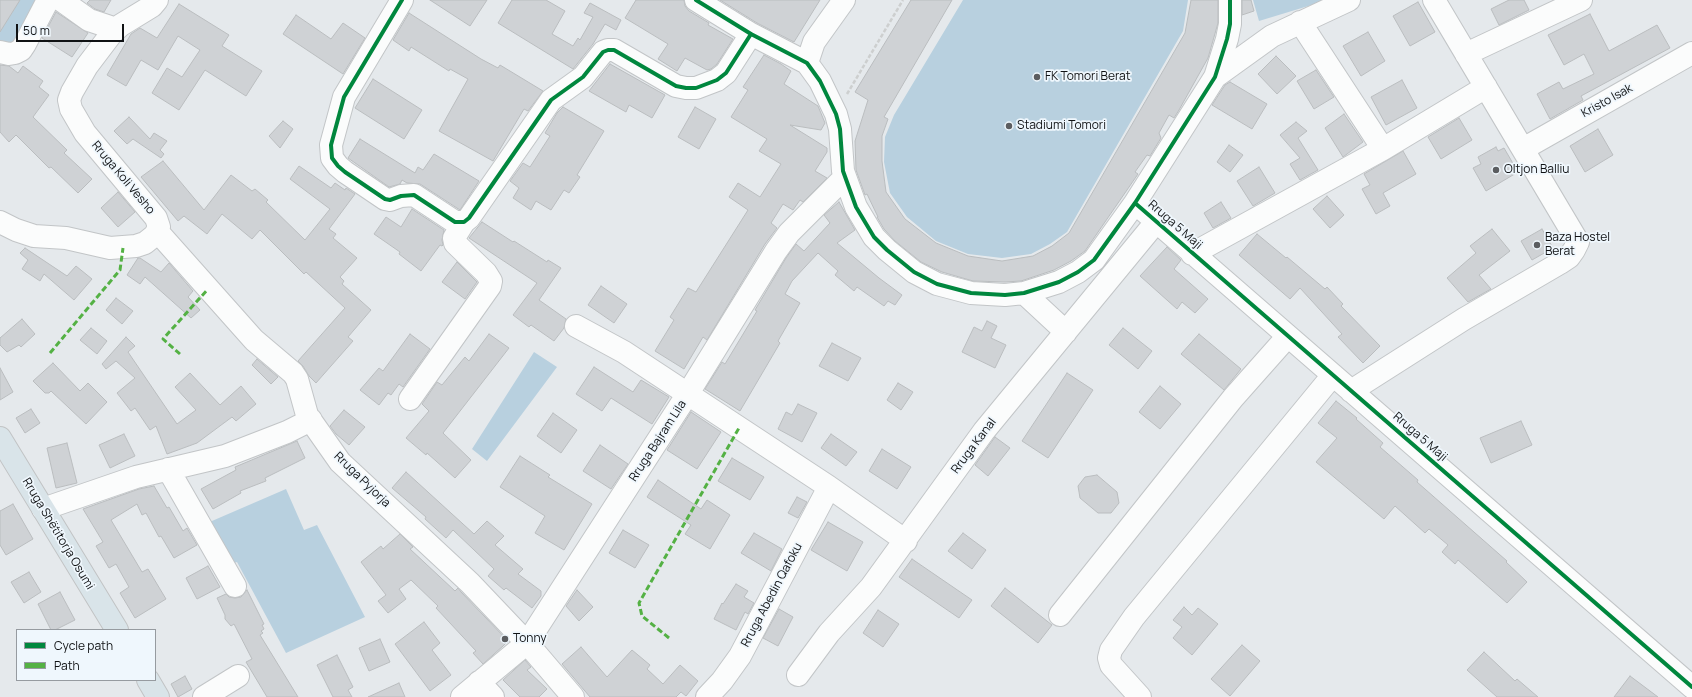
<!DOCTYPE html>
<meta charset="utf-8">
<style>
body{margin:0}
#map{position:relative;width:1692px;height:697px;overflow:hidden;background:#e5e9ec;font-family:Manrope,sans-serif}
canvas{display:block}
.legend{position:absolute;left:16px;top:629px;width:140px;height:52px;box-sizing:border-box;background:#eff7fd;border:1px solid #969ba0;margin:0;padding:5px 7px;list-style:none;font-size:12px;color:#101214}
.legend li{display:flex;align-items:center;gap:8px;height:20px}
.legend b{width:20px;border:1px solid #969ba0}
.scale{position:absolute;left:16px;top:24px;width:108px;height:18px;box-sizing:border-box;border:2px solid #101214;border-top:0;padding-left:5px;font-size:12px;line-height:14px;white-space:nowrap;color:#101214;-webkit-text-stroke:3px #eff7fd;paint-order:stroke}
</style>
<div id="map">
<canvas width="1692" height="697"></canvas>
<ul class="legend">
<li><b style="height:5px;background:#00873e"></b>Cycle path</li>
<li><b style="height:5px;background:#54b144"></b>Path</li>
</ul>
<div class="scale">50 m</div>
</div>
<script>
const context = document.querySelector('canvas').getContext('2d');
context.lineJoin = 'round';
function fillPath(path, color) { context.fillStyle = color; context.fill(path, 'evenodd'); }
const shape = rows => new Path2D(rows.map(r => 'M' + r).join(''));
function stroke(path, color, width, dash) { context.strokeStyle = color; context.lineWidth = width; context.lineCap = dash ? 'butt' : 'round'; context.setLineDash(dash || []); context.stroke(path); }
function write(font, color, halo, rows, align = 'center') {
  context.font = font + ' Manrope,sans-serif'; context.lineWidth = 3.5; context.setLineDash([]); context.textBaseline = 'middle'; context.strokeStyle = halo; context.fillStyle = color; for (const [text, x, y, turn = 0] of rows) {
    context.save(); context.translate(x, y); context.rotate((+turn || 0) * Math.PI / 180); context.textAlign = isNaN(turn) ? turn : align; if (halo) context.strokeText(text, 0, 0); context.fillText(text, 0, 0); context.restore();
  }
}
fillPath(shape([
 [0,0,42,0,9,47,0,45],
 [963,0,1188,0,1183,31,1067,232,1050,244,1031,254,1002,258,968,254,936,241,907,217,890,193,884,162,885,137,894,115],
 [1253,0,1328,0,1259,21],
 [534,352,557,367,487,461,472,449],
 [286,489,304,530,317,525,365,617,286,653,237,562,228,565,205,524]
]), '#b8d0df');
const building = shape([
 [0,0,20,0,0,32,0,0],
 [90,0,111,0,104,12,95,9,87,3,90,0],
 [430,0,487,0,470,26,430,0],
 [512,0,546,0,565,11,552,34,573,46,578,38,580,40,593,17,584,13,590,3,621,20,616,30,605,24,593,44,573,69,498,23,512,0],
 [636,0,684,0,685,6,689,11,709,23,708,25,733,39,717,64,711,69,707,70,685,58,677,71,658,59,668,44,625,18,636,0],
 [720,0,820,0,794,42,757,23,720,0],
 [911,0,952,0,884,117,888,119,882,136,882,161,886,192,905,219,936,243,968,256,1002,261,1033,256,1052,246,1069,233,1185,33,1191,0,1218,0,1218,23,1208,58,1179,110,1174,118,1169,115,1159,133,1161,138,1150,156,1147,155,1135,172,1138,174,1085,251,1071,261,1054,270,1021,281,1005,282,973,281,942,272,921,262,895,241,884,229,877,217,878,217,867,194,865,195,856,170,855,141,868,100,855,92,911,0],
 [1242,0,1251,0,1254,11,1242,15,1242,0],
 [1509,0,1524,0,1529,10,1499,25,1491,9,1509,0],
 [1418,2,1435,32,1410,46,1393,16,1418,2],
 [179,4,229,35,222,46,262,71,246,96,205,70,179,110,152,93,167,68,182,77,200,50,178,36,158,70,141,60,126,86,107,75,131,34,140,28,157,38,179,4],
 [56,12,88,33,72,57,42,38,56,12],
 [409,13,481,59,498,68,500,65,543,91,528,111,524,109,493,161,439,131,468,79,450,69,449,71,411,47,409,51,393,40,409,13],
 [1590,14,1609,51,1657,25,1670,48,1581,96,1583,100,1550,119,1537,94,1559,82,1563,89,1594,74,1584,54,1564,65,1548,35,1590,14],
 [296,15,331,39,343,23,365,38,343,74,283,34,296,15],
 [1368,32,1385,61,1361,76,1343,46,1368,32],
 [764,55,781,64,791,71,784,84,818,106,825,123,821,130,790,125,827,148,827,152,815,171,827,178,803,202,800,200,793,210,783,204,771,223,777,228,765,244,707,340,703,337,684,369,655,351,674,320,670,317,688,288,696,292,748,210,729,197,738,183,760,197,781,164,759,151,767,139,731,117,748,90,743,87,764,55],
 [1276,56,1296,76,1277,94,1258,74,1276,56],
 [610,64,665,95,652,118,629,105,626,112,589,91,610,64],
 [0,65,9,66,18,73,23,66,43,81,39,87,49,95,33,117,67,150,64,153,92,179,78,193,51,167,49,168,16,135,9,142,0,132,0,65],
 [1316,70,1334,97,1314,109,1297,81,1316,70],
 [373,79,422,110,404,139,355,108,373,79],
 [1402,80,1417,108,1386,125,1371,97,1402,80],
 [1230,82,1267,104,1252,129,1212,105,1225,85,1230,82],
 [563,107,604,131,577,175,580,177,569,193,564,190,551,210,536,201,531,210,513,198,519,188,510,181,523,163,530,167,550,136,545,133,557,113,563,107],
 [695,107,716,119,699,149,678,137,695,107],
 [1344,114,1363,142,1343,157,1325,128,1344,114],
 [129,117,150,139,154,133,167,141,160,150,164,154,161,158,133,139,127,144,114,131,129,117],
 [1459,118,1472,140,1441,159,1428,137,1459,118],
 [283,121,293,129,280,148,269,136,283,121],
 [1296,122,1307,131,1298,138,1318,170,1300,180,1290,164,1300,158,1280,135,1296,122],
 [1598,129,1613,155,1585,172,1570,146,1598,129],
 [360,139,415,173,418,167,423,170,434,154,479,181,460,210,420,184,407,183,402,180,400,184,389,187,348,158,360,139],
 [1229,145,1243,155,1230,172,1217,162,1229,145],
 [1496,147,1498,151,1504,148,1518,172,1486,191,1473,168,1481,164,1478,157,1496,147],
 [1403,151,1416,174,1383,193,1390,206,1376,214,1362,189,1370,185,1364,174,1403,151],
 [163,161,204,210,231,175,252,191,255,189,268,200,266,202,305,240,330,209,290,179,299,166,331,188,335,183,345,190,346,188,355,194,329,229,336,234,333,238,357,258,340,277,344,281,342,284,371,310,348,337,353,341,316,383,309,376,303,366,298,361,345,308,306,272,304,274,260,230,252,239,222,214,207,234,184,216,178,221,141,177,163,161],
 [1259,167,1275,193,1253,206,1237,181,1259,167],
 [118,192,135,212,118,227,101,208,118,192],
 [1327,196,1344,215,1330,228,1313,209,1327,196],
 [839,202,855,230,837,243,879,278,902,295,895,305,888,301,884,306,857,287,854,291,835,275,838,271,818,253,792,281,785,294,800,303,778,341,780,343,740,411,705,389,722,362,725,364,757,311,755,310,786,258,796,244,804,251,830,223,824,215,839,202],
 [1221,202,1231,218,1213,228,1204,213,1221,202],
 [412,209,444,230,442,240,443,245,442,246,440,245,421,271,399,254,400,252,374,234,386,217,401,227,412,209],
 [482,222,513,242,514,241,547,262,548,260,561,268,539,300,566,319,564,328,554,341,531,325,529,327,513,315,537,283,469,238,482,222],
 [1492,229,1510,251,1479,275,1491,289,1468,302,1447,278,1476,253,1470,246,1492,229],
 [1542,229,1553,248,1532,260,1521,241,1542,229],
 [1257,234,1286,258,1287,257,1325,289,1327,287,1343,304,1341,306,1380,346,1363,363,1338,337,1342,334,1300,288,1290,299,1239,255,1257,234],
 [1167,247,1181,260,1174,269,1208,299,1195,313,1182,302,1177,309,1140,276,1167,247],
 [25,248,67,276,76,266,92,279,74,300,44,274,40,281,22,269,28,260,20,253,25,248],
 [138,258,140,258,161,272,169,263,193,291,188,297,200,310,191,318,145,277,140,284,127,275,138,258],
 [457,262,477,282,465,299,442,282,457,262],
 [601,286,627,304,614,323,588,305,601,286],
 [116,298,133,311,122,324,106,310,116,298],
 [22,319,35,334,21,347,19,345,7,352,0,345,0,338,22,319],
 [987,321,997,326,991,338,1006,345,995,368,962,352,974,327,982,331,987,321],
 [91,328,107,341,97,354,80,340,91,328],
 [1123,328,1152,351,1138,369,1109,345,1123,328],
 [410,334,430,349,403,387,399,384,391,395,388,393,379,405,360,390,379,368,383,371,410,334],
 [489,334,509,348,443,433,471,460,455,478,427,453,426,455,406,438,429,411,422,404,437,382,442,385,465,357,469,361,489,334],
 [1199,334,1241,369,1224,390,1181,354,1199,334],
 [126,337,135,346,128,352,177,424,196,410,175,387,190,373,220,405,241,386,256,404,236,421,232,417,197,443,167,454,156,426,150,430,135,408,131,411,117,393,135,378,116,361,106,369,102,364,126,337],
 [832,343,861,358,848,381,819,366,832,343],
 [257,359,278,377,271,384,252,365,257,359],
 [53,363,80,391,88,383,107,402,86,424,51,391,49,393,45,393,33,381,53,363],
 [594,367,633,392,641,380,669,397,652,424,611,398,602,411,576,394,594,367],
 [0,368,13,392,0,400,0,368],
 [1067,373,1093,390,1048,458,1022,441,1067,373],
 [898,383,913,392,901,410,887,400,898,383],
 [1160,386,1181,404,1160,429,1139,412,1160,386],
 [1336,401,1357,418,1356,419,1383,443,1380,447,1418,480,1417,482,1507,561,1506,562,1527,582,1507,603,1458,560,1455,564,1442,552,1448,545,1429,529,1425,533,1395,506,1384,519,1316,462,1337,438,1318,423,1336,401],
 [798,404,817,413,802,442,778,429,786,412,792,415,798,404],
 [31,409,40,423,25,433,16,418,31,409],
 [344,410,365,427,349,445,336,434,330,426,344,410],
 [691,412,721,432,697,469,667,450,691,412],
 [553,413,577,430,561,453,537,436,553,413],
 [1521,421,1532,445,1491,463,1480,438,1521,421],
 [124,434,135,456,110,468,99,445,124,434],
 [831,434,857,452,846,466,821,448,831,434],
 [995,437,1010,448,988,476,975,465,995,437],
 [297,441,305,458,265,478,266,481,240,491,241,493,213,509,201,489,236,470,235,467,297,441],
 [67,443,77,483,56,488,47,448,67,443],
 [600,445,628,464,611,489,583,471,600,445],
 [882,449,911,467,897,489,869,471,882,449],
 [520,456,550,475,548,477,592,504,564,550,535,533,545,516,500,487,520,456],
 [732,458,764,477,750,500,718,481,732,458],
 [406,472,474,534,487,521,504,536,495,545,523,569,518,574,541,591,541,596,532,608,506,588,504,590,488,576,494,569,453,530,446,538,425,519,426,517,392,488,406,472],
 [1097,475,1117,492,1119,503,1111,513,1098,513,1080,498,1078,486,1085,477,1097,475],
 [658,480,701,509,707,500,730,515,710,549,685,534,691,525,647,497,658,480],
 [154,486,167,508,169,507,183,531,187,528,197,545,174,558,161,536,159,537,146,513,142,515,137,504,111,520,142,572,148,569,166,599,135,618,120,593,129,587,116,564,109,568,96,546,103,542,83,509,139,489,154,486],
 [797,497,807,502,798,518,788,513,797,497],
 [13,504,33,539,6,555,0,545,0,511,13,504],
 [828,522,863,542,847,571,811,550,828,522],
 [623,530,649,545,635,568,609,553,623,530],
 [754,533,782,549,771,571,741,553,754,533],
 [963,533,986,550,972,569,948,551,963,533],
 [400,534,413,547,410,549,455,591,458,588,461,592,508,641,503,646,483,664,473,653,476,651,436,608,438,606,411,580,399,589,406,599,388,613,378,601,386,595,361,562,381,546,383,549,400,534],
 [912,559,972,600,959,618,899,577,912,559],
 [208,566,220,587,197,599,186,578,208,566],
 [29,572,41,592,24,603,11,582,29,572],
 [736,584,748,591,744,597,754,603,748,614,745,612,736,630,714,619,722,603,723,604,736,584],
 [1005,588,1052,625,1038,643,991,606,1005,588],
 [247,590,264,624,262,625,264,629,261,631,263,633,260,635,298,697,267,697,246,662,252,659,234,624,231,626,225,619,225,615,217,598,226,594,229,597,235,598,241,597,247,590],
 [577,590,593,607,579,621,566,606,577,590],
 [60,592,75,620,55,630,51,630,38,604,60,592],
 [1184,607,1192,615,1198,608,1218,624,1192,655,1173,638,1182,627,1173,620,1184,607],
 [779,609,793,617,778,646,763,638,779,609],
 [878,610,899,624,883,647,863,633,878,610],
 [424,622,440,643,432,650,451,675,430,691,395,644,424,622],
 [380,639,390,662,369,671,359,648,380,639],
 [1242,645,1260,661,1230,696,1211,679,1242,645],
 [581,647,607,677,632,650,650,665,647,669,663,684,680,665,698,681,686,696,681,692,676,697,590,697,562,664,581,647],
 [1484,652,1515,681,1517,679,1538,697,1497,697,1467,670,1484,652],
 [337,655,353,687,348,690,352,697,333,697,317,665,337,655],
 [525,660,531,667,527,670,547,689,539,697,520,697,503,680,525,660],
 [185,676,192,689,178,697,171,684,185,676],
 [1630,676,1658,697,1614,697,1630,676],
 [399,683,405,697,368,697,399,683]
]);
fillPath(building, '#cfd2d5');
stroke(building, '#babdbf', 1);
const minor = shape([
 [61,0,89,20,116,29],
 [402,0,344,97,331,145,332,158,338,166,345,172,385,199,390,200,401,196,414,195,455,222,464,222,469,218,551,100,583,77,603,52,608,50,614,50,676,86,686,88,696,88,717,80,726,73,751,34],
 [696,0,751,34,807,63,820,81,836,114,840,129,843,171,856,207,874,237,887,250,914,272,937,284,971,293,1005,295,1024,293,1059,282,1078,272,1094,260,1135,203,1215,77,1227,39,1230,24,1230,0],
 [0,52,9,54,15,53,21,50,25,44,48,0],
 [1466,54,1581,0],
 [807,63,814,42,844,0],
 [1215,77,1272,36,1349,0],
 [1383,149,1486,87],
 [1523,149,1692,53],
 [1135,203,1692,687],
 [0,222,16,230,34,236,66,238,110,248,136,246,145,243,155,235,159,227,156,218,85,133,71,109,69,100,72,92,87,66,112,33,121,25,152,6,157,0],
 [157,231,254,340,293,373,297,379,307,415,340,462,470,583,527,643,573,697],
 [1192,254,1383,149,1300,22],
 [1024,293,1066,332],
 [576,326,624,352,829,487,906,541],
 [1351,391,1464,319,1560,263,1569,257,1574,250,1578,242,1434,0],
 [410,399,490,286,491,281,486,273,455,243,454,238,464,222],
 [168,469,235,586],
 [43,509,136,477,225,456,287,432,311,420],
 [1060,615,1233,398,1288,336],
 [798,675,829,633,871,587,984,431,1156,222],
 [479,682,493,697],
 [204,697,238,676],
 [462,697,527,643,687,395,776,251,789,233,845,177],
 [707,697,722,681,740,656,829,487],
 [1140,697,1111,665,1109,658,1111,650,1134,617,1333,375]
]);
const major = shape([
 [0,438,117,630],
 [148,680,158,697]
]);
stroke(minor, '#c2c5c7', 24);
stroke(major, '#c1c3c4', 24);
stroke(shape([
 [847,94,903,0]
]), '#cdcfcf', 2.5, [4, 2]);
stroke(minor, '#fbfcfc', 22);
stroke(major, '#d9e4e9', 22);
stroke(shape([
 [50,353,120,270,123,248],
 [180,354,163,339,208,289],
 [669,638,642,616,639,603,739,428]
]), '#54b144', 3, [6, 3]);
stroke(shape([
 [402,0,344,97,331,145,332,158,338,166,345,172,385,199,390,200,401,196,414,195,455,222,464,222,469,218,551,100,583,77,603,52,608,50,614,50,676,86,686,88,696,88,717,80,726,73,751,34],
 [696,0,751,34,807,63,820,81,836,114,840,129,843,171,856,207,874,237,887,250,914,272,937,284,971,293,1005,295,1024,293,1059,282,1078,272,1094,260,1135,203,1215,77,1227,39,1230,24,1230,0],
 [1135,203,1692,687]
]), '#00873e', 4);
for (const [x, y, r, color] of [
 [1037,77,4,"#5b5d60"],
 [1009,126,4,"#5b5d60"],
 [1496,170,4,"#5b5d60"],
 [1537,245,4,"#5b5d60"],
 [505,639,4,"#5b5d60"]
]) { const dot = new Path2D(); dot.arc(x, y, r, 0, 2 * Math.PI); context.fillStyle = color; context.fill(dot); stroke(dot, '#eff7fd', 1.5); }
write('12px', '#101214', '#eff7fd', [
 ["FK Tomori Berat",1045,77],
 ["Stadiumi Tomori",1017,126],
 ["Oltjon Balliu",1504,170],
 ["Baza Hostel",1545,238],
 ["Berat",1545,252],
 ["Tonny",513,639]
], 'left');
write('12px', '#101214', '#eff7fd', [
 ["Kristo Isak",1607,101,-29],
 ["Rruga Koli Vesho",123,178,50],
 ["Rruga 5 Maji",1175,225,41],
 ["Rruga 5 Maji",1420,437,41],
 ["Rruga Bajram Lila",658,441,-57],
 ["Rruga Kanal",974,446,-53],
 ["Rruga Pyjorja",362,480,44],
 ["Rruga Shëtitorja Osumi",58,534,59],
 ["Rruga Abedin Qafoku",772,595,-62]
]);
</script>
